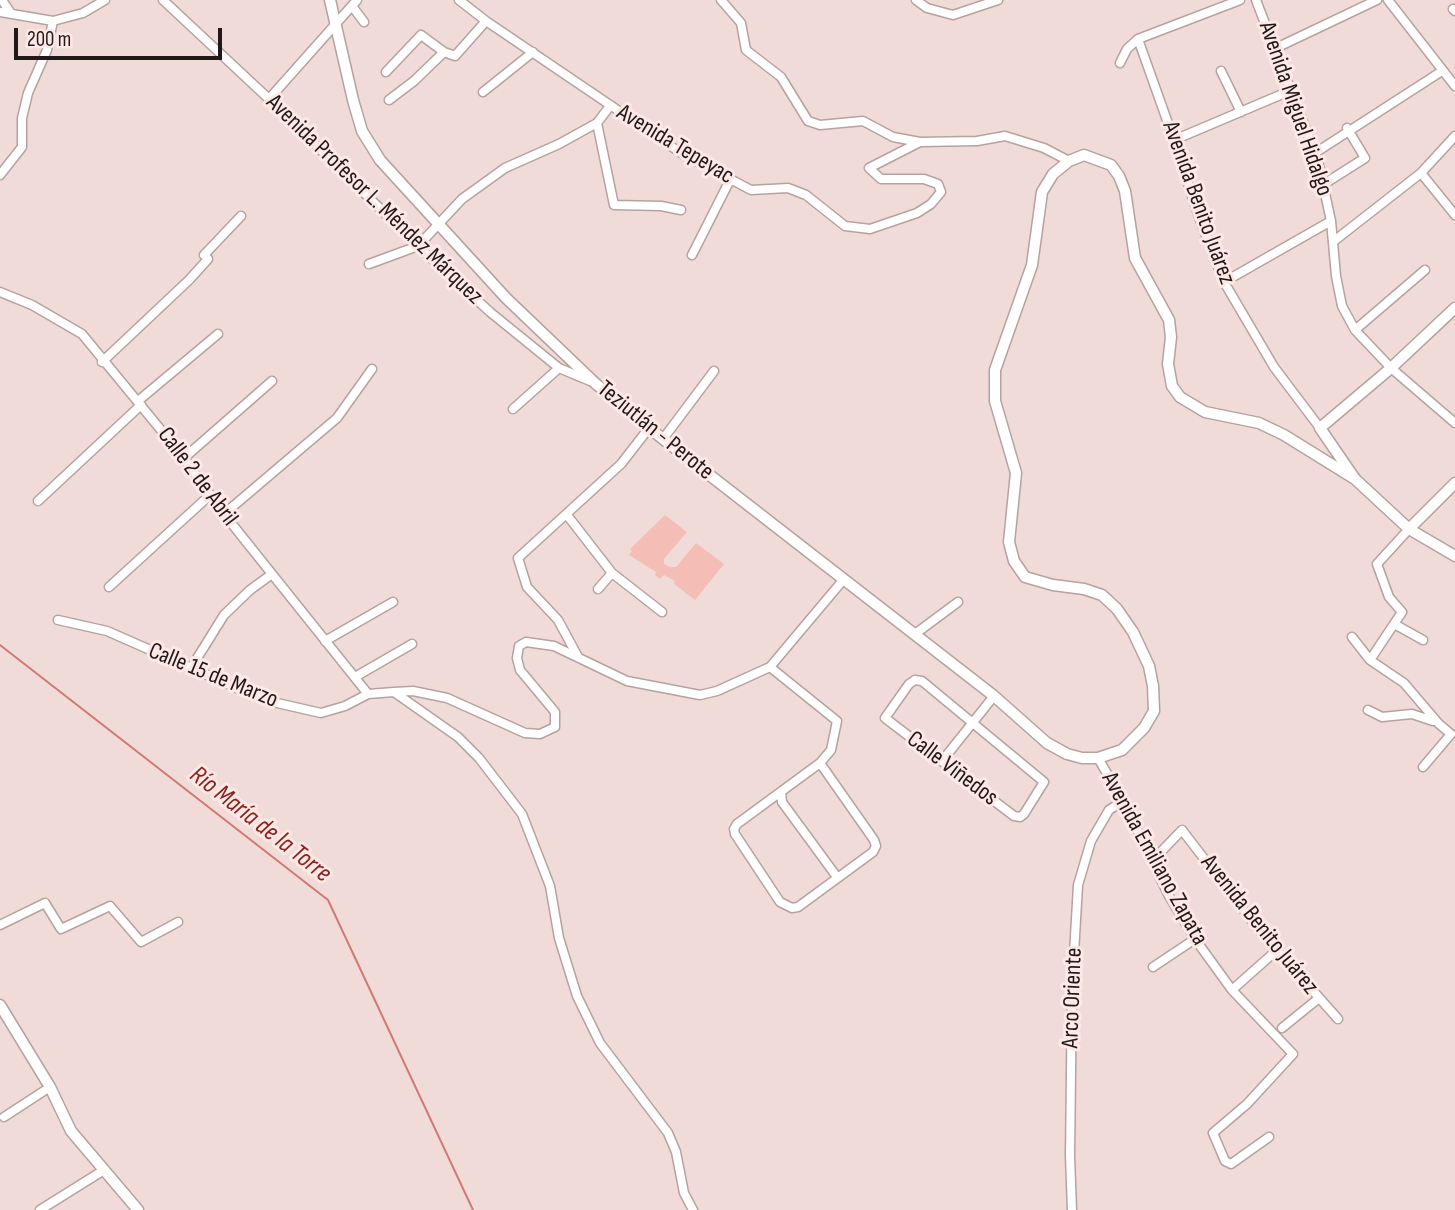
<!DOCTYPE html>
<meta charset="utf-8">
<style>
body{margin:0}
#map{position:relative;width:1455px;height:1210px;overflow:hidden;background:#f1dbd8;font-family:"Sofia Sans Condensed",sans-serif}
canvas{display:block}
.scale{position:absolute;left:14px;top:28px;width:208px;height:32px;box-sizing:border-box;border:4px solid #211918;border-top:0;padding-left:9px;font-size:21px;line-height:24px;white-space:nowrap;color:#211918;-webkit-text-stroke:5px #fee8e5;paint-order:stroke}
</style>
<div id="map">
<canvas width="1455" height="1210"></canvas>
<div class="scale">200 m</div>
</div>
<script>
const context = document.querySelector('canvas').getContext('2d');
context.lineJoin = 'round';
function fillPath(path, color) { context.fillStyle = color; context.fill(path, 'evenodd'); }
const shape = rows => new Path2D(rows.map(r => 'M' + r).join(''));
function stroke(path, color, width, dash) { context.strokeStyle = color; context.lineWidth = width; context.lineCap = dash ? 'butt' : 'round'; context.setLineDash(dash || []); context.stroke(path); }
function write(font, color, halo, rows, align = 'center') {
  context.font = font + ' "Sofia Sans Condensed",sans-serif'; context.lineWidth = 6; context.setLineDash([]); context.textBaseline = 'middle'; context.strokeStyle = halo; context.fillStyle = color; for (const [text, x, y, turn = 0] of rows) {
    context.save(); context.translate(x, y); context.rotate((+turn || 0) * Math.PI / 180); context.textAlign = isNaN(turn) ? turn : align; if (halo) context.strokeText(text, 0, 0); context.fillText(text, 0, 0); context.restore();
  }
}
fillPath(shape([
 [665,515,687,532,664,559,664,564,670,567,676,567,696,543,724,564,695,600,674,584,675,581,664,575,660,579,655,575,656,572,629,555,632,551,630,549]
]), '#f4beb7');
stroke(shape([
 [0,645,328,900,473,1210]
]), '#d17a70', 2);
const minor = shape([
 [2,0,10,12],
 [163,0,269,99,418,246,490,312,559,368,590,381],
 [459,0,486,21,681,153,751,190,788,188,806,195,845,226,870,229,917,213,931,204,941,192,938,184,924,179,881,179,869,168,920,142,977,141,1005,136,1044,148,1069,161],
 [721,0,741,23,746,50,781,77,808,121,820,125,863,121,893,137,920,142],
 [916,0,927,8,953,15,998,0],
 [1256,0,1318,161,1331,221,1336,276,1342,306,1355,330,1391,368,1455,423],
 [1388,0,1455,86],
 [352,6,364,22],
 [1453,9,1455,11],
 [0,12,53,21,83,13,105,0],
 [1138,39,1174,140,1199,217,1224,282,1274,367,1320,428],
 [1276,48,1377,0],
 [1120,63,1127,49,1138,39,1240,0],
 [1221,71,1241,112],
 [386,72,421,35,444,52,455,56,486,21],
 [483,92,533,52],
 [269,99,357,0],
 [389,100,414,81,444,52],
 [597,123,614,205,661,206,681,210],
 [1174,140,1292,90],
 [1315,153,1442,71],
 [1421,173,1455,215],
 [0,175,22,147,22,118,28,93,47,50,53,21],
 [1324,184,1365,158,1347,128],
 [1334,241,1421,173,1455,136],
 [692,255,730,180],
 [369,264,418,246,462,199,505,168,559,144,597,123,610,106],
 [1224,282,1331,221],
 [0,292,32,305,82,334,184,458,224,514,368,694],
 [1355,330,1425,270],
 [102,362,189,280,208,259,204,255,241,216],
 [138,401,218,334],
 [513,409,559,368],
 [663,439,714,371],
 [184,458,272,381],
 [38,501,141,405],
 [224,514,337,418,372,369],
 [567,515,612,573,662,612],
 [109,587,210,495],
 [598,589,612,573],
 [58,620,107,631,264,700,321,713,345,706,368,694,394,692,458,737,479,758,522,814,550,886,559,938,577,996,600,1043,668,1133,676,1152,684,1193,693,1210],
 [1396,625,1423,640],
 [915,634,958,602],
 [1352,637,1370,660,1404,683,1439,724,1451,734,1423,767],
 [325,641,393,602],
 [578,657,558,620,527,587,518,558,621,464,649,428],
 [1370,660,1402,612,1389,597,1377,564,1409,529],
 [770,667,837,721,831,750,820,763,737,824,734,829,735,834,780,902,792,908,798,907,873,852,876,846,874,840,820,763],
 [191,668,224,615,250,590,272,574],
 [355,677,412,644],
 [915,680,922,681,1044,782,1024,814,1020,817,1014,816,885,718,909,684,915,680],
 [394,692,413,691,447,698,525,733,540,734,555,727,555,712,520,670,517,658,519,646,526,642,554,646,627,681,700,695,717,691,770,667,844,579],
 [1368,710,1382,717,1412,714,1433,721],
 [1098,758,1123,801,1169,896,1195,939,1232,990,1293,1054,1247,1104,1213,1133,1225,1161,1231,1164,1269,1137],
 [942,761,994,696],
 [781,792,782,802,837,877],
 [1153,860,1182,830,1259,930,1338,1019],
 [0,925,45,903,61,929,110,906,141,942,178,922],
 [1153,967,1195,939],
 [1232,990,1277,950],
 [1282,1028,1319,998],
 [4,1117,50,1087],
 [40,1210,104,1170],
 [1072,1210,1070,1156,1072,988,1078,885,1091,841,1109,810,1123,801]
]);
const major = shape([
 [330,0,353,100,362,131,380,160,506,298,596,384,649,428,994,696,1047,743,1067,754,1082,758,1098,758,1122,750,1144,728,1154,711,1153,686,1149,666,1133,632,1117,609,1102,595,1084,589,1053,585,1025,577,1014,561,1009,542,1016,473,995,401,995,370,1032,265,1042,192,1053,174,1069,161,1084,155,1111,165,1119,176,1125,191,1135,258,1169,320,1171,337,1168,364,1172,386,1180,397,1205,412,1259,423,1284,435,1355,479],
 [1455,308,1391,368,1320,428,1355,479,1409,529,1455,556],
 [1409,529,1455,483],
 [0,1005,50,1087,71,1131,138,1210]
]);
stroke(minor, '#b6a29f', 11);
stroke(major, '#b6a29f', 13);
stroke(minor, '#fff', 8);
stroke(major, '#fff', 10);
write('24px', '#211918', '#fee8e5', [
 ["Avenida Miguel Hidalgo",1295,109,71],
 ["Avenida Tepeyac",675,145,31],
 ["Avenida Profesor L. Méndez Márquez",374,200,44],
 ["Avenida Benito Juárez",1198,203,70],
 ["Teziutlán - Perote",655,431,39],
 ["Calle 2 de Abril",197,477,53],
 ["Calle 15 de Marzo",213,676,22],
 ["Calle Viñedos",952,769,37],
 ["Avenida Emiliano Zapata",1154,859,61],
 ["Avenida Benito Juárez",1259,925,51],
 ["Arco Oriente",1073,998,-88]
]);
write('italic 26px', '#8a221d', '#fee8e5', [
 ["Río María de la Torre",260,825,38]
]);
</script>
